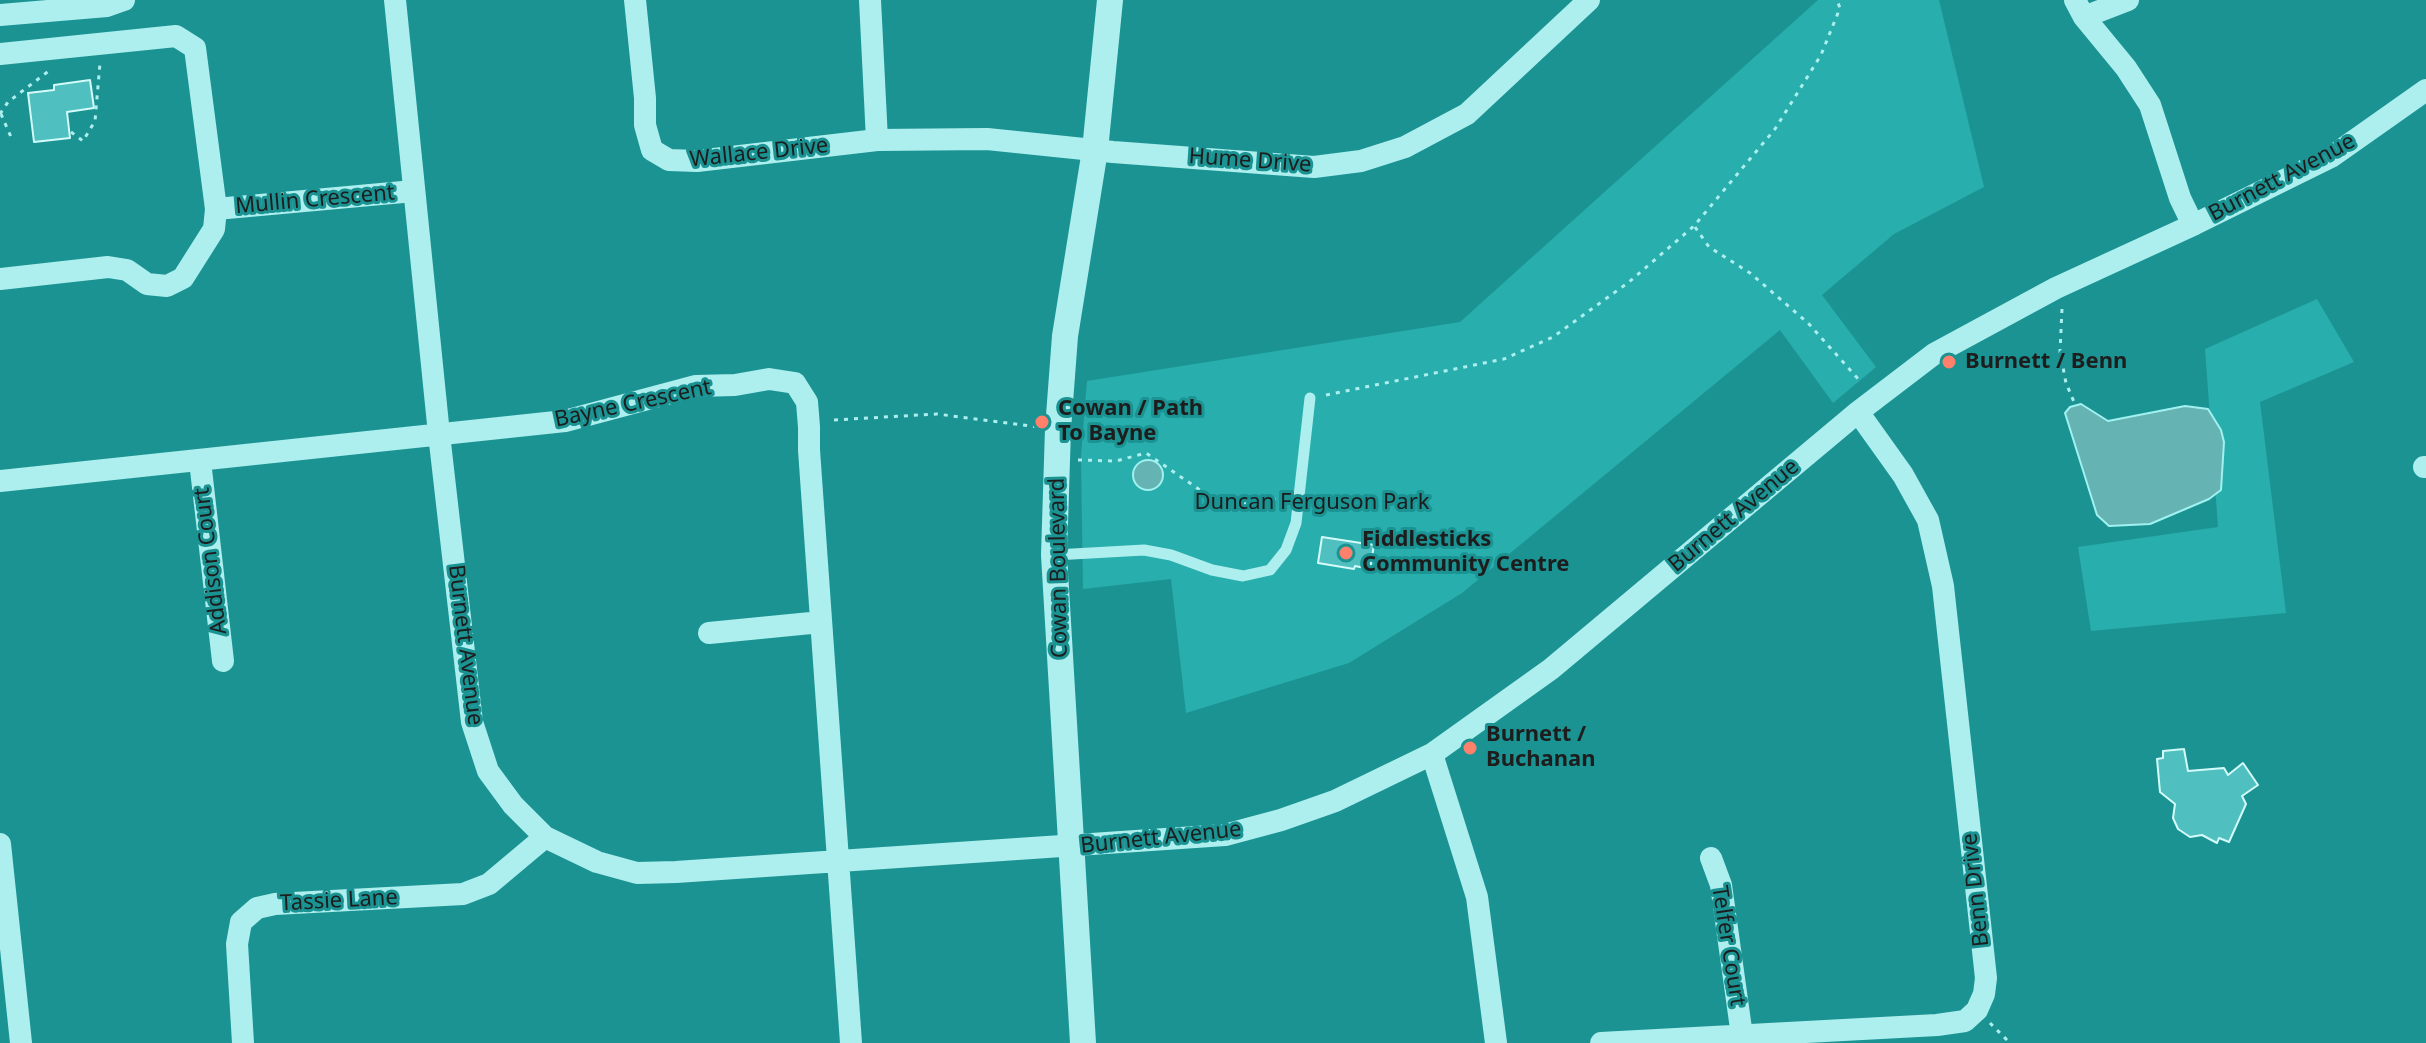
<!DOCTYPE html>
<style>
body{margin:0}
canvas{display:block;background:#1b9393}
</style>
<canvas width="2426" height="1043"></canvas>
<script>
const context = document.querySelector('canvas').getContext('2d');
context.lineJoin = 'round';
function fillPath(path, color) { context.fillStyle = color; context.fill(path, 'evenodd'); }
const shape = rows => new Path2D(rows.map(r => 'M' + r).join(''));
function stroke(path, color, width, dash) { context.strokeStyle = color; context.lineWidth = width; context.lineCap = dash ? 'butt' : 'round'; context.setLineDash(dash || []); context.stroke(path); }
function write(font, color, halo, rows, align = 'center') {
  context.font = font + ' "Noto Sans",sans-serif'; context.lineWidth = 6; context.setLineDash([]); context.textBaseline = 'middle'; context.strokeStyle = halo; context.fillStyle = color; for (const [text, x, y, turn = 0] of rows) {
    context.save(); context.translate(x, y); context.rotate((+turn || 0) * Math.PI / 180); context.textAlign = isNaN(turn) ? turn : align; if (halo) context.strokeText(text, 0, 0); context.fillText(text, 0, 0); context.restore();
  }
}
fillPath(shape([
 [1818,0,1939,0,1984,187,1894,234,1822,295,1876,367,1833,403,1780,330,1462,593,1349,663,1186,713,1171,579,1083,589,1081,456,1087,381,1460,322],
 [2317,299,2354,362,2260,402,2286,613,2091,631,2078,547,2218,527,2205,349]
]), '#28aead');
const water = shape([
 [2081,404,2108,421,2185,406,2208,409,2221,430,2224,442,2221,490,2209,499,2150,524,2109,526,2097,515,2065,413,2070,407,2081,404],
 '1133 475a15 15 0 1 1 30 0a15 15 0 1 1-30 0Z'
]);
fillPath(water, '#66b3b3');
stroke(water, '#a0f1ef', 2);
const building = shape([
 [90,80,94,108,67,112,70,138,34,142,28,93,54,90,54,85,90,80],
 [1322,537,1374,545,1370,569,1355,566,1354,569,1318,563,1322,537],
 [2184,749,2188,771,2224,768,2228,775,2243,763,2258,785,2242,796,2246,804,2229,842,2219,838,2217,843,2202,835,2190,837,2178,829,2173,818,2175,804,2160,792,2157,759,2163,758,2163,751,2184,749]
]);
fillPath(building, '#50bfbf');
stroke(building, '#d3fbfa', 2);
stroke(shape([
 [0,114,8,102,50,70],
 [1,114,11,137],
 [71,132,83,141,95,121,100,63],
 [1695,227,1709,247,1750,273,1808,323,1861,382],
 [2062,309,2060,352,2066,383,2074,402],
 [1326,395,1504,359,1553,337,1629,282,1694,226,1775,129,1821,55,1840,8,1837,0],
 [834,420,937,414,1038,427],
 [1078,460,1116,461,1146,453,1216,501,1247,504,1285,497],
 [1990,1023,2010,1043]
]), '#adefee', 3, [4, 6]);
stroke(shape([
 [1055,555,1144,550,1171,555,1212,570,1243,576,1270,570,1286,550,1296,523,1310,398]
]), '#adefee', 11);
stroke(shape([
 [395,0,439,434,472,722,488,771,513,805,545,837,597,862,637,873,676,872,1225,835,1281,820,1335,801,1432,754,1551,669,1858,412,1934,354,2056,288,2193,225,2331,157,2426,90],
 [635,0,645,98,645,125,652,150,669,160,697,161,877,140,987,139,1113,152,1314,167,1361,161,1405,147,1467,114,1589,0],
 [870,0,877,140],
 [2075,0,2084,17,2126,68,2150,105,2180,198,2193,225],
 [0,15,107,6,124,0],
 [2084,17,2128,0],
 [0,54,176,36,195,48,216,209,214,229,183,278,167,286,147,284,127,270,108,267,0,279],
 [216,209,414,191],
 [200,461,223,661],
 [2424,467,2426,467],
 [0,481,565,421,696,386,735,385,769,379,795,383,807,402,809,427,809,450,851,1043],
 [709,633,821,622],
 [1432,754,1477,897,1496,1043],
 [0,844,21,1043],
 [1711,858,1721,885,1742,1036],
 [243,1043,237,944,241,922,257,908,275,904,463,894,489,884,545,837],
 [1601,1043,1937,1025,1965,1021,1977,1010,1984,994,1986,978,1943,586,1928,520,1903,475,1858,412]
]), '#adefee', 22);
stroke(shape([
 [1083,1043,1054,555,1058,429,1065,336,1095,150,1110,0]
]), '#adefee', 26);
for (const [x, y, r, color] of [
 [1949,362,8,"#ff816b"],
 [1042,422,8,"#ff816b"],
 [1346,553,8,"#ff816b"],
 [1470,748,8,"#ff816b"]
]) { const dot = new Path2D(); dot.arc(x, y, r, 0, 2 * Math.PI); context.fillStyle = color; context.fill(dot); stroke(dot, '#1b9393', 3); }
write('22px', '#1d1d1d', '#1b9393', [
 ["Wallace Drive",759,153,-6],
 ["Hume Drive",1250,161,4],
 ["Burnett Avenue",2282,178,-28],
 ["Mullin Crescent",315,200,-5],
 ["Bayne Crescent",633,404,-12],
 ["Burnett Avenue",1734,516,-40],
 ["Addison Court",211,561,-97],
 ["Cowan Boulevard",1059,568,-91],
 ["Burnett Avenue",465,645,83],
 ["Burnett Avenue",1161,838,-6],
 ["Benn Drive",1976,890,-96],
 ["Tassie Lane",339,901,-3],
 ["Telfer Court",1728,946,81]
]);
write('bold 22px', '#1d1d1d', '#1b9393', [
 ["Burnett / Benn",1965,362],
 ["Cowan / Path",1058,409],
 ["To Bayne",1058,434],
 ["Fiddlesticks",1362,540],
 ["Community Centre",1362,565],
 ["Burnett /",1486,735],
 ["Buchanan",1486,760]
], 'left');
write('22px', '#1b1d1d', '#1b9393', [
 ["Duncan Ferguson Park",1312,503]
]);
</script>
